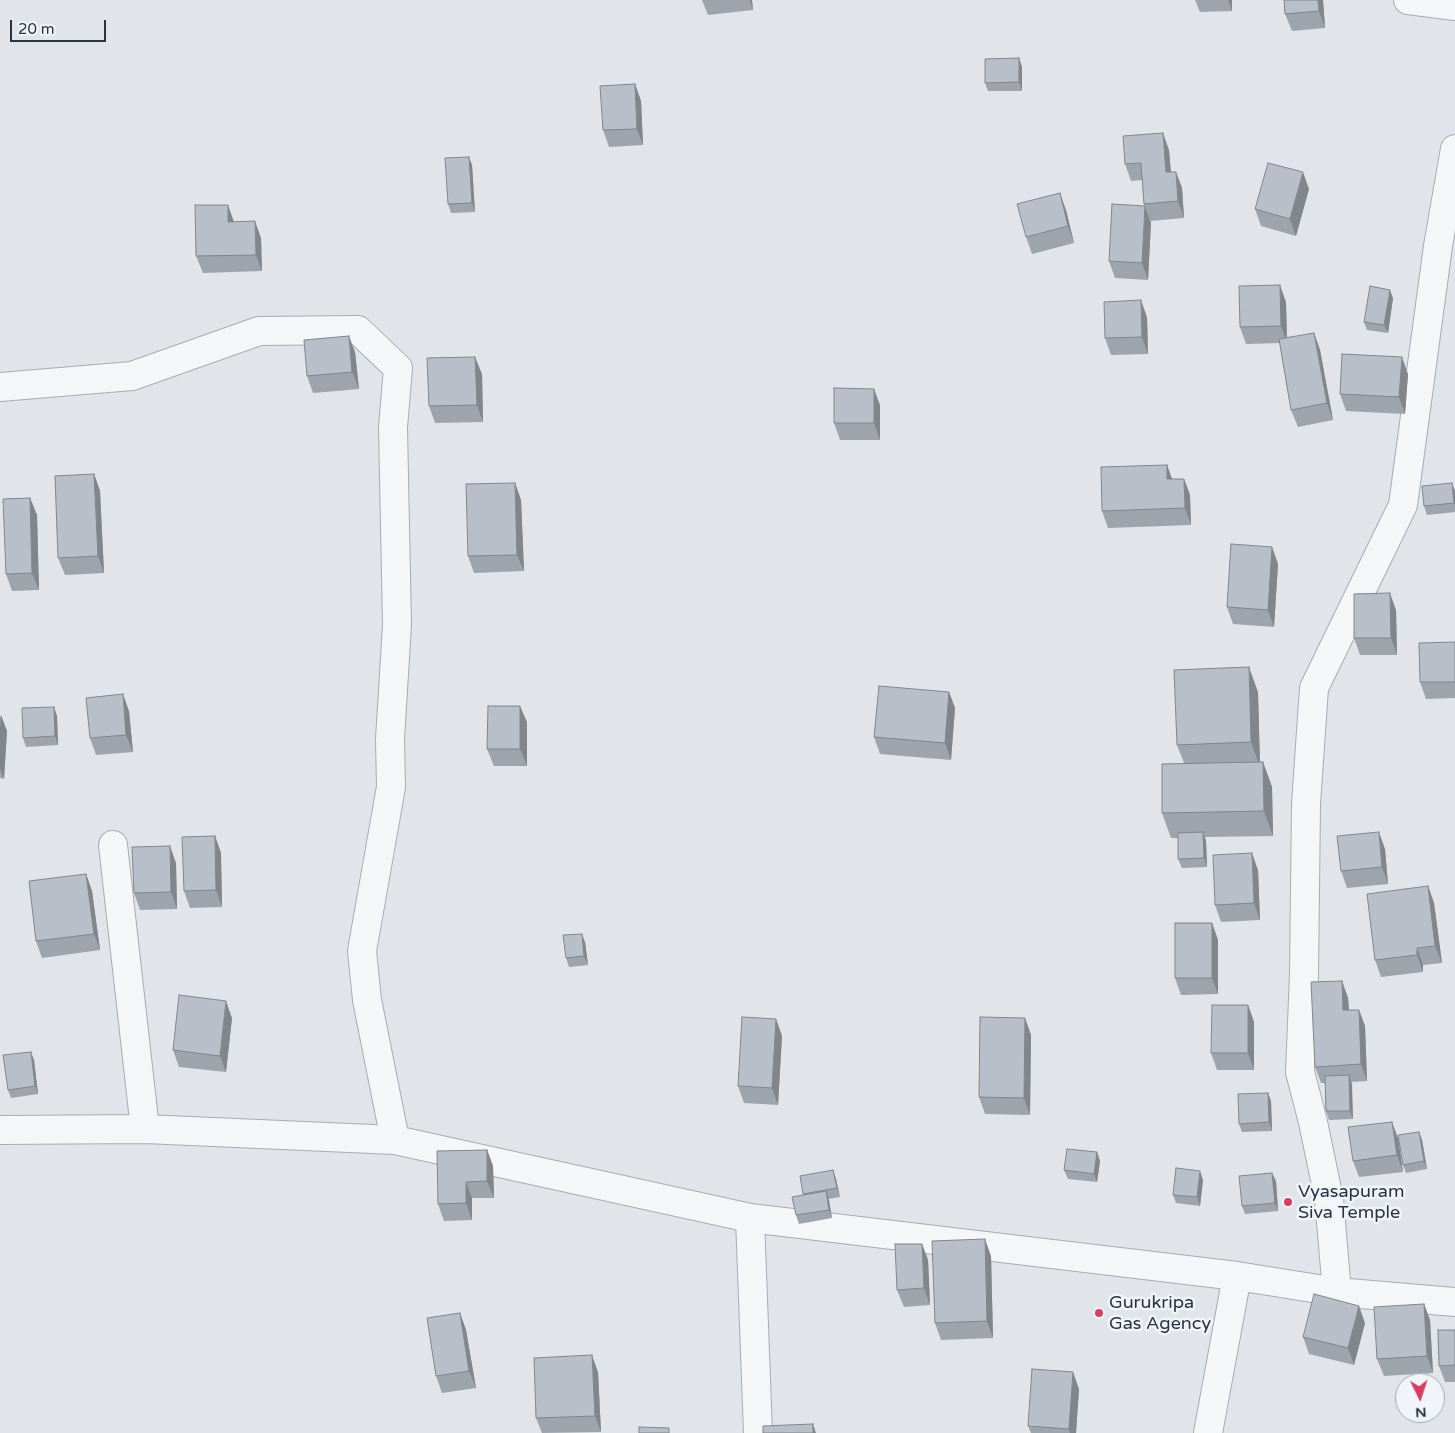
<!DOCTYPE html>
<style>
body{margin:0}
#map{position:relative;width:1455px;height:1433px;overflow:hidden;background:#e1e5ea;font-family:"Varela Round",sans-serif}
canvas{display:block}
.north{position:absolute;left:1395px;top:1373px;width:50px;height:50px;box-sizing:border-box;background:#f1f4f8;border:1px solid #a1a7b0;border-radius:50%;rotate:176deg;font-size:14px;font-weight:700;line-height:20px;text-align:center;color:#283443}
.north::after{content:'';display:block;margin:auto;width:18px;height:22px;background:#d63f61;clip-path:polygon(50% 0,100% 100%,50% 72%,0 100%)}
.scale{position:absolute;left:10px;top:20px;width:96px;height:22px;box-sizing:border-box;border:2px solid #283443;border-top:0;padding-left:6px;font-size:15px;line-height:18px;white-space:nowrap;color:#283443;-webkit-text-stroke:4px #f1f4f8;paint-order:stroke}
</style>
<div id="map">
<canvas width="1455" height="1433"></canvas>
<div class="north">N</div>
<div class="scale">20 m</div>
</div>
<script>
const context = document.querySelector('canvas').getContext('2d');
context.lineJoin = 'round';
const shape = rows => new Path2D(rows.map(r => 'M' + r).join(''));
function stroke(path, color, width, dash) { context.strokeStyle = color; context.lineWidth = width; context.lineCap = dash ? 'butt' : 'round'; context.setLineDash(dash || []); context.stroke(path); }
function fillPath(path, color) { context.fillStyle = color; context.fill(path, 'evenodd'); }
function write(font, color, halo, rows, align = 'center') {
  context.font = font + ' "Varela Round",sans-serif'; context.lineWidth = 5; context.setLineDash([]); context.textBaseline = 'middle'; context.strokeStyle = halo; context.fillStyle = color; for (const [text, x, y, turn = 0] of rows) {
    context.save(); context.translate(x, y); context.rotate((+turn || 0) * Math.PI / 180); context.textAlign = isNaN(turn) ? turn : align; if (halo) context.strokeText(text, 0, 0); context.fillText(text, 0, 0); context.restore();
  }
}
const minor = shape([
 [1408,0,1455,6],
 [0,387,132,376,259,331,358,330,398,368,393,427,397,625,390,739,391,787,362,951,367,1000,395,1140],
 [113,845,145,1129],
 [0,1130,145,1129,395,1140,750,1218,1237,1276,1337,1292,1455,1302],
 [750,1218,758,1433],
 [1337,1292,1329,1199,1313,1122,1300,1072,1304,974,1306,804,1314,688,1403,505,1438,246,1455,149],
 [1208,1433,1237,1276]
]);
stroke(minor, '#a6acb5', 30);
stroke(minor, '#f4f6f8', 28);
fillPath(shape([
 [702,0,752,0,753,10,708,15],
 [1195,0,1232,0,1232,11,1200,12],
 [1284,0,1323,0,1325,28,1292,31,1285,14],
 [1019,58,1022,67,1022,91,988,91,985,83],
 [635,84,641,101,643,145,609,147,603,130],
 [1169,150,1171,172,1176,172,1182,188,1184,218,1150,221,1144,204,1142,180,1131,181,1125,164],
 [472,165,475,212,451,213,448,204],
 [1309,189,1296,236,1261,226,1255,209],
 [1145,206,1151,223,1148,280,1115,278,1109,261],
 [1066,210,1074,243,1032,254,1026,237],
 [234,222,261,238,262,271,203,273,196,256],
 [1393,298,1388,333,1367,330,1364,322],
 [1286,302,1287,338,1314,333,1320,350,1333,420,1298,427,1291,410,1280,343,1246,344,1240,327],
 [1147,317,1148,354,1111,355,1105,338],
 [355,352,359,389,313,393,307,376],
 [482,374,483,422,435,423,429,406],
 [1408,374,1405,414,1346,411,1340,394],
 [880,405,880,440,840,440,834,423],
 [1167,465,1172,479,1184,479,1190,495,1191,525,1108,528,1102,511],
 [94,474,100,491,104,573,65,575,58,558],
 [515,483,521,500,524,571,474,573,468,556],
 [1455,491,1455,512,1427,515,1424,506],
 [30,498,37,515,39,590,12,591,6,574],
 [1272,547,1278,564,1274,627,1233,624,1227,607],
 [1396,610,1397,655,1360,655,1354,638],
 [1455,642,1455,698,1426,699,1420,682],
 [949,692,955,708,951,760,880,754,874,737],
 [1258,692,1260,762,1263,762,1272,787,1273,836,1205,837,1206,841,1207,867,1182,868,1178,859,1178,838,1171,838,1162,813,1184,763,1177,745],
 [54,707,57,716,58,745,26,747,23,738],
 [129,711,133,752,96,755,90,738],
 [0,715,7,731,4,779,0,778],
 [527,722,527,766,494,766,487,749],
 [215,836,221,853,222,907,190,908,184,891],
 [1385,849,1388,884,1347,888,1341,871],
 [176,863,177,909,140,910,134,893],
 [1258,870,1260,920,1221,922,1215,905],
 [86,874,92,891,100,950,42,958,36,941],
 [1428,886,1434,903,1442,963,1423,965,1423,972,1381,977,1375,960],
 [1212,923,1218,940,1218,994,1181,995,1175,978],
 [585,942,588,965,569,967,566,958],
 [1342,981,1348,998,1349,1010,1359,1010,1365,1026,1367,1081,1351,1082,1353,1119,1329,1120,1326,1111,1325,1083,1321,1083,1315,1067],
 [1248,1005,1254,1022,1254,1070,1217,1070,1211,1053],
 [232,1018,226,1072,179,1067,173,1050],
 [1025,1018,1031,1035,1030,1115,985,1114,979,1097],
 [776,1019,782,1036,778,1105,744,1103,738,1086],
 [34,1060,38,1094,11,1098,8,1090],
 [1268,1093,1271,1101,1272,1131,1242,1132,1239,1124],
 [1419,1132,1422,1140,1427,1169,1406,1173,1403,1165],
 [1398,1138,1403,1172,1359,1177,1353,1161],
 [487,1150,493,1166,494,1198,472,1198,472,1220,444,1221,438,1204],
 [1097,1152,1100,1161,1097,1182,1068,1179,1064,1170],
 [833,1170,836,1179,840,1197,828,1199,832,1218,799,1224,796,1215,804,1195,803,1194],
 [1203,1180,1200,1206,1176,1203,1173,1195],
 [1276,1181,1278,1211,1245,1214,1242,1206],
 [922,1244,928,1260,930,1305,904,1307,897,1290],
 [991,1256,993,1338,941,1340,935,1323],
 [1424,1304,1430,1320,1433,1373,1384,1376,1377,1359],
 [460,1313,466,1330,476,1388,442,1393,436,1376],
 [1365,1323,1354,1365,1309,1354,1303,1337],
 [1455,1330,1455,1382,1445,1382,1439,1366],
 [598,1372,601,1432,542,1433,536,1418],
 [1079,1389,1076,1433,1031,1433,1028,1426]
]), '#9ea4ac');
fillPath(shape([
 [750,0,752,0,753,10],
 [1228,0,1232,0,1232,11],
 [1318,0,1323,0,1325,28,1319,11],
 [1019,58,1022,67,1022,91,1019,82],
 [635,84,641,101,643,145,637,129],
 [1163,133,1169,150,1172,189,1166,172],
 [469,157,472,165,475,212,472,203],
 [1176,172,1182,188,1184,218,1178,201],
 [1303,172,1309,189,1296,236,1290,219],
 [1060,193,1066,210,1074,243,1068,226],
 [228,205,234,222,228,222],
 [1145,206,1151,223,1148,280,1142,263],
 [255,221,261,238,262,271,256,255],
 [1280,285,1286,302,1287,343,1281,326],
 [1390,290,1393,298,1388,333,1384,325],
 [1141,300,1147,317,1148,354,1142,337],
 [1314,333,1320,350,1333,420,1327,403],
 [349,336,355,352,359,389,352,372],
 [475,357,482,374,483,422,477,405],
 [1402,357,1408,374,1405,414,1399,397],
 [874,389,880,405,880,440,874,423],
 [1167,465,1173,482,1167,479],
 [94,474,100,491,104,573,98,556],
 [1184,479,1190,495,1191,525,1185,508],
 [515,483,521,500,524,571,517,555],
 [1452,483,1455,491,1455,506,1454,503],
 [30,498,37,515,39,590,32,573],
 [1272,547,1278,564,1274,627,1268,610],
 [1390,593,1396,610,1397,655,1391,638],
 [1249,667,1258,692,1260,767,1251,742],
 [949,692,955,708,951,760,945,743],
 [123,694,129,711,133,752,126,735],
 [520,706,527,722,527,766,520,749],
 [54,707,57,716,58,745,55,736],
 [1,715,7,731,4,779,0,769,0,728],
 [1263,762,1272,787,1273,836,1264,811],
 [1203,832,1206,841,1207,867,1204,858],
 [1379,832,1385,849,1388,884,1382,867],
 [215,836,221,853,222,907,216,890],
 [170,846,176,863,177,909,171,892],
 [1252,853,1258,870,1260,920,1254,903],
 [86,874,92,891,100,950,94,934],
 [1428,886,1434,903,1442,963,1435,946],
 [1212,923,1218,940,1218,994,1212,978],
 [582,934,585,942,588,965,584,956],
 [1417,948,1423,965,1423,972,1417,955],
 [1342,981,1348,998,1350,1027,1343,1010],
 [226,1001,232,1018,226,1072,220,1056],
 [1248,1005,1254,1022,1254,1070,1248,1053],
 [1359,1010,1365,1026,1367,1081,1361,1064],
 [1025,1018,1031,1035,1030,1115,1024,1098],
 [776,1019,782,1036,778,1105,772,1088],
 [31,1052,34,1060,38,1094,35,1086],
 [1349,1075,1352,1084,1353,1119,1350,1111],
 [1268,1093,1271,1101,1272,1131,1269,1122],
 [1392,1122,1398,1138,1403,1172,1397,1155],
 [1419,1132,1422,1140,1427,1169,1424,1161],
 [487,1150,493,1166,494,1198,487,1181],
 [1097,1152,1100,1161,1097,1182,1094,1174],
 [833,1170,836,1179,840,1197,837,1188],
 [1200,1171,1203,1180,1200,1206,1197,1197],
 [1272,1173,1276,1181,1278,1211,1275,1203],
 [466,1182,472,1198,472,1220,466,1203],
 [826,1191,829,1200,832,1218,829,1210],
 [985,1239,991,1256,993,1338,987,1321],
 [922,1244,928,1260,930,1305,924,1288],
 [1424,1304,1430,1320,1433,1373,1427,1356],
 [1359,1306,1365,1323,1354,1365,1348,1348],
 [460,1313,466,1330,476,1388,469,1371],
 [592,1355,598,1372,601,1432,595,1416],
 [1073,1372,1079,1389,1076,1433,1070,1433,1069,1429],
 [813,1424,816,1433,813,1433]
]), '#81868c');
const building = shape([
 [1284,0,1318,0,1319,11,1285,14,1284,0],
 [1019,58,1019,82,985,83,985,59,1019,58],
 [635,84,637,129,603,130,600,86,635,84],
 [1163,133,1166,172,1176,172,1178,201,1144,204,1141,163,1125,164,1123,136,1163,133],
 [469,157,472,203,448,204,445,158,469,157],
 [1268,163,1303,172,1290,219,1255,209,1268,163],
 [1060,193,1068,226,1026,237,1017,204,1060,193],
 [1112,204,1145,206,1142,263,1109,261,1112,204],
 [195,205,228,205,228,222,255,221,256,255,196,256,195,205],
 [1280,285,1281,326,1240,327,1239,286,1280,285],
 [1370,286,1390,290,1384,325,1364,322,1370,286],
 [1141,300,1142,337,1105,338,1104,302,1141,300],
 [1314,333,1327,403,1291,410,1279,339,1314,333],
 [349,336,352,372,307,376,304,340,349,336],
 [1342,354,1402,357,1399,397,1340,394,1342,354],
 [475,357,477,405,429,406,427,358,475,357],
 [834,388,874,389,874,423,834,423,834,388],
 [1167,465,1167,479,1184,479,1185,508,1102,511,1101,467,1167,465],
 [94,474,98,556,58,558,55,476,94,474],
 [515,483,517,555,468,556,466,484,515,483],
 [1452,483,1454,503,1424,506,1422,486,1452,483],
 [30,498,32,573,6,574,3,499,30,498],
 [1231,544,1272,547,1268,610,1227,607,1231,544],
 [1390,593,1391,638,1354,638,1354,594,1390,593],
 [1455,642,1455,682,1420,682,1419,643,1455,642],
 [1249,667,1251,742,1177,745,1174,670,1249,667],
 [879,686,949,692,945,743,874,737,879,686],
 [123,694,126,735,90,738,86,698,123,694],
 [488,706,520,706,520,749,487,749,488,706],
 [54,707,55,736,23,738,22,708,54,707],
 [1263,762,1264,811,1162,813,1162,764,1263,762],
 [1203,832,1204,858,1178,859,1178,833,1203,832],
 [1379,832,1382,867,1341,871,1337,836,1379,832],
 [215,836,216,890,184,891,182,837,215,836],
 [170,846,171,892,134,893,132,847,170,846],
 [1252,853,1254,903,1215,905,1213,855,1252,853],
 [86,874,94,934,36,941,29,881,86,874],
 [1428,886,1435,946,1417,948,1417,955,1375,960,1367,894,1428,886],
 [1175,923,1212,923,1212,978,1175,978,1175,923],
 [582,934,584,956,566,958,563,935,582,934],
 [1342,981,1343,1010,1359,1010,1361,1064,1315,1067,1311,982,1342,981],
 [179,995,226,1001,220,1056,173,1050,179,995],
 [1212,1005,1248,1005,1248,1053,1211,1053,1212,1005],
 [742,1017,776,1019,772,1088,738,1086,742,1017],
 [980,1017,1025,1018,1024,1098,979,1097,980,1017],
 [31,1052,35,1086,8,1090,3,1055,31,1052],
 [1349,1075,1350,1111,1326,1111,1325,1076,1349,1075],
 [1268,1093,1269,1122,1239,1124,1238,1094,1268,1093],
 [1392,1122,1397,1155,1353,1161,1348,1127,1392,1122],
 [1419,1132,1424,1161,1403,1165,1398,1135,1419,1132],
 [1067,1149,1097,1152,1094,1174,1064,1170,1067,1149],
 [487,1150,487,1181,466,1182,466,1203,438,1204,437,1151,487,1150],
 [1176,1168,1200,1171,1197,1197,1173,1195,1176,1168],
 [833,1170,837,1188,803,1194,800,1176,833,1170],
 [1272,1173,1275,1203,1242,1206,1239,1176,1272,1173],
 [826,1191,829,1210,796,1215,792,1197,826,1191],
 [985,1239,987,1321,935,1323,932,1241,985,1239],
 [895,1244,922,1244,924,1288,897,1290,895,1244],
 [1314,1294,1359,1306,1348,1348,1303,1337,1314,1294],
 [1424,1304,1427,1356,1377,1359,1374,1307,1424,1304],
 [460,1313,469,1371,436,1376,427,1318,460,1313],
 [1438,1330,1455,1330,1455,1365,1439,1366,1438,1330],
 [592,1355,595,1416,536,1418,534,1358,592,1355],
 [1032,1369,1073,1372,1069,1429,1028,1426,1032,1369],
 [813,1424,813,1433,763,1433,763,1426,813,1424],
 [639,1427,669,1428,669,1433,639,1433,639,1427]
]);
fillPath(building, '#b8bfc8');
stroke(building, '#81868c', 1);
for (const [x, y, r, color] of [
 [1288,1202,5,"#d63f61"],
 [1099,1313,5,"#d63f61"]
]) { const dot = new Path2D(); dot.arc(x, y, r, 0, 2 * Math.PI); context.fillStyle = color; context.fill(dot); stroke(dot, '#f1f4f8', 2); }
write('18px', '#283443', '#f1f4f8', [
 ["Vyasapuram",1298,1192],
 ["Siva Temple",1298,1213],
 ["Gurukripa",1109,1303],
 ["Gas Agency",1109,1324]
], 'left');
</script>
